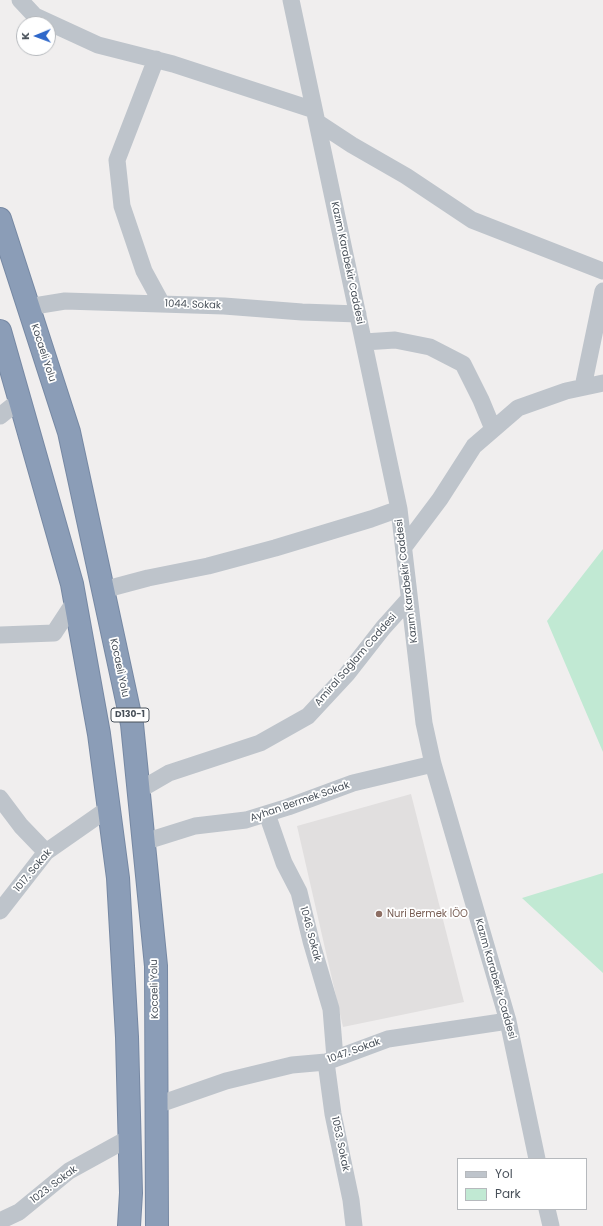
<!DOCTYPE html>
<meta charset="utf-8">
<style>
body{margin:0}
#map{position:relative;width:603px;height:1226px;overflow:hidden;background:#f0eeee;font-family:Poppins,sans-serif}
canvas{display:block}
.legend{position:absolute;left:457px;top:1158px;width:130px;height:52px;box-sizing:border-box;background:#fff;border:1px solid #b6b9bd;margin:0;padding:5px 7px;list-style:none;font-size:12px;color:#485059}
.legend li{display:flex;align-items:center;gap:8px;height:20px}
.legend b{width:20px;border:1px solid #b6b9bd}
.north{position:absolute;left:16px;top:16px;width:40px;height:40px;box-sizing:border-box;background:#fff;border:1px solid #b6b9bd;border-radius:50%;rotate:269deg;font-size:11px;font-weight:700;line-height:16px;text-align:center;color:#485059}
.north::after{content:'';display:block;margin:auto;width:14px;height:18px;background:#2e67ca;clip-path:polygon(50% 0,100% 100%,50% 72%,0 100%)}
</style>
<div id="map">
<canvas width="603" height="1226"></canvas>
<ul class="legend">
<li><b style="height:5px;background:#bec4cb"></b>Yol</li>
<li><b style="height:11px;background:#c1e9d3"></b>Park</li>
</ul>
<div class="north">K</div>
</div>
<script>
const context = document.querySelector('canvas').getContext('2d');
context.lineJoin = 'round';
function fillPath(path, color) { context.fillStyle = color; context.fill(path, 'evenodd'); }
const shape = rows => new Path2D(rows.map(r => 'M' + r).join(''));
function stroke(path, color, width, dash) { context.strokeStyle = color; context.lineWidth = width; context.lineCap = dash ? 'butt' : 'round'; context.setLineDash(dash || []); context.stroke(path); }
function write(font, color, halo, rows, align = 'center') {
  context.font = font + ' Poppins,sans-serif'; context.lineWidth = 3.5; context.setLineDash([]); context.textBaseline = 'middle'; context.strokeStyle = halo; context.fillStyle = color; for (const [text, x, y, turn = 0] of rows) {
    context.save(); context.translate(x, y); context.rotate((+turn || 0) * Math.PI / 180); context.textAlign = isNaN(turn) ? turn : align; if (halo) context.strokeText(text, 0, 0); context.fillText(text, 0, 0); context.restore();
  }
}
fillPath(shape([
 [411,794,464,1002,343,1027,297,826]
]), '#e1dfdf');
fillPath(shape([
 [603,549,603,752,547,621],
 [603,873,603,973,522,898]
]), '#c1e9d3');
const highway = shape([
 [0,219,69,432,132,724,156,966,157,1226],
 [0,331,72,584,99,734,118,878,127,1037,131,1193,129,1226]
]);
stroke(highway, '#7688a3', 24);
stroke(shape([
 [20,0,35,16,98,45,173,64,314,110],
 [291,0,399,509,424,723,433,764,508,1021,537,1159],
 [156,59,117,160,122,206,144,271,162,304],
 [317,122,352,145,406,176,472,220,603,271],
 [28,307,65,301,224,306,302,312,358,314],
 [364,342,395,340,430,347,463,364,481,400,493,429],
 [583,387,603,291],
 [0,416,20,400],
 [404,547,440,499,474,446,518,408,566,391,603,383],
 [103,590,148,578,208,566,275,548,371,519,399,509],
 [0,635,54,633,75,601],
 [138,791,169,773,260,743,308,716,347,674,383,628,409,599],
 [0,798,21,826,46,852],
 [267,814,284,863,299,892,311,941,331,1009,335,1058],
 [144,842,195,826,246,820,288,807,353,783,433,764],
 [0,911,46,852,109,808],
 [326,1062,333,1114,351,1200,354,1226],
 [157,1105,226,1081,292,1065,326,1062,388,1039,508,1021],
 [547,1209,551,1226],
 [0,1221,19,1212,69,1171,129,1138]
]), '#bec4cb', 17);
stroke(highway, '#8b9db7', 22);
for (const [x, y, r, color] of [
 [379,914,4,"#8d6e63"]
]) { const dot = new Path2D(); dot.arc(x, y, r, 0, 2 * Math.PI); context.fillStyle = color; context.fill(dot); stroke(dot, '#fff', 1.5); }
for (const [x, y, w] of [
 [130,715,38]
]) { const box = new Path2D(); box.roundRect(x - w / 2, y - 7, w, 14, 3); context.fillStyle = '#fff'; context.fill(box); stroke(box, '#485059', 1); }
write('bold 9px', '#485059', null, [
 ["D130-1",130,715]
]);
write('10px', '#485059', '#fff', [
 ["Kazım Karabekir Caddesi",347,263,78],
 ["1044. Sokak",193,305,2],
 ["Kocaeli̇ Yolu",43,353,72],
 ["Kazım Karabekir Caddesi",407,581,-97],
 ["Amiral Sağlam Caddesi",356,660,-49],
 ["Kocaeli̇ Yolu",119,668,78],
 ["Ayhan Bermek Sokak",300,802,-19],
 ["1017. Sokak",33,871,-50],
 ["1046. Sokak",310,934,75],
 ["Kazım Karabekir Caddesi",495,979,74],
 ["Kocaeli̇ Yolu",155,989,-91],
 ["1047. Sokak",354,1051,-20],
 ["1053. Sokak",340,1144,78],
 ["1023. Sokak",54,1185,-37]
]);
write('10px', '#785e54', '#fff', [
 ["Nuri Bermek İÖO",387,914]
], 'left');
</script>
